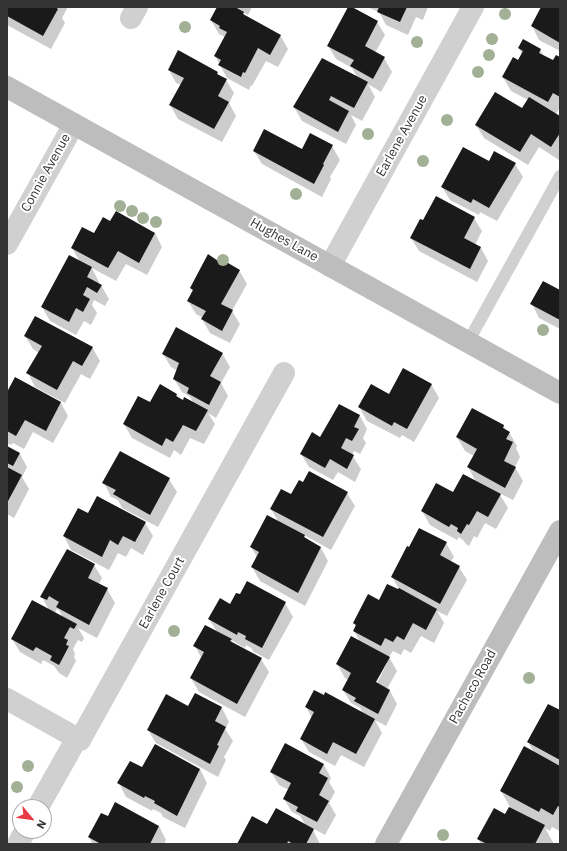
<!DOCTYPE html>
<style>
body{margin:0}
#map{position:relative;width:567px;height:851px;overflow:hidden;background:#fff;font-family:"IBM Plex Sans",sans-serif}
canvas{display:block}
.frame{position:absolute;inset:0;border:8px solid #333;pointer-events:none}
.north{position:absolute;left:12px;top:799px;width:40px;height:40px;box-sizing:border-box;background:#fff;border:1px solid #adadad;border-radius:50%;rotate:119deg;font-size:11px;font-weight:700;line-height:16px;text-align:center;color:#333}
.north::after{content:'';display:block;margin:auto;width:14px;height:18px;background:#e63946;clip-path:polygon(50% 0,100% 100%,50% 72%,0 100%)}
</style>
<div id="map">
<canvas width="567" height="851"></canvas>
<div class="frame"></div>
<div class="north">N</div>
</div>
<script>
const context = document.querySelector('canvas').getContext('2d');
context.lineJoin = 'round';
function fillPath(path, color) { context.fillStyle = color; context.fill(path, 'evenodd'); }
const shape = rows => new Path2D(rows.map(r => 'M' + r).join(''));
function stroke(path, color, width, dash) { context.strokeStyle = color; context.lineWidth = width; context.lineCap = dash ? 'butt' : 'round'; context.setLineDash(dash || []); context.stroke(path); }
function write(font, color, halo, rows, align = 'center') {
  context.font = font + ' "IBM Plex Sans",sans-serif'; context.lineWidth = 4; context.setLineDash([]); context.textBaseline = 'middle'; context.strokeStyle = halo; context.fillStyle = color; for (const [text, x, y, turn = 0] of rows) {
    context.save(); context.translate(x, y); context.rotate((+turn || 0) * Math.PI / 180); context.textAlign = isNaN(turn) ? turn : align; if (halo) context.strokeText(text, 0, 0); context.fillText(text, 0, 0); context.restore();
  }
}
fillPath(shape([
 [7,7,68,7,62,18,65,23,51,49,7,25],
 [218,7,252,7,248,15,243,12,245,16,280,35,288,49,278,67,266,61,252,86,251,85,249,90,227,78,215,56,225,37,219,34,211,20],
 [349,7,377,22,385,35,375,53,384,58,392,72,381,92,368,84,375,97,362,121,351,115,356,125,346,144,302,121,294,107,358,79,352,68,336,59,328,46],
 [367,7,428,7,423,20,416,17,408,35,386,25,379,12],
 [542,7,560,7,560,51,539,40,532,26],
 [519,48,540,50,544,56,553,61,560,59,560,107,556,114,560,117,559,160,539,147,528,165,484,138,476,125,522,110,528,100,511,91,503,77,518,62,522,54],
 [169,70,217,73,219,76,226,80,234,93,229,103,236,116,222,142,178,119,170,105,181,85,176,83],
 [332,146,340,160,330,177,331,179,322,197,262,164,254,151,302,150],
 [489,163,515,164,523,177,497,221,480,212,479,215,450,200,442,187],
 [474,218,482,231,475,245,481,248,488,261,477,282,419,251,411,238,424,222],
 [111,222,155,233,162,247,147,275,126,264,116,281,92,268,99,282,98,284,101,285,109,299,105,306,94,300,92,305,97,313,91,325,84,321,76,335,50,321,42,307,80,262,72,248,94,235],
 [222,264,239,270,247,284,232,311,240,324,230,343,210,333,202,319,203,318,196,314,188,301,193,292,191,288],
 [560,291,560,329,539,318,532,304],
 [25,336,92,347,100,361,90,379,81,374,65,403,35,387,28,373,39,353,33,349],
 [222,353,230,367,221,383,228,396,216,418,208,413,215,424,204,444,190,438,181,455,174,450,170,458,132,438,124,424,150,403,177,394,179,399,194,404,190,397,182,392,174,379,178,371,171,367,163,354],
 [15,379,61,403,68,416,53,443,33,432,24,449,13,443,11,445,7,443,7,394],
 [431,384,439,398,414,442,402,435,400,438,367,421,359,407,390,395],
 [339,405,360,416,367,429,363,438,366,443,360,454,354,451,352,455,361,469,355,482,338,472,333,480,309,467,301,454,321,438],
 [472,409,504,426,506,431,509,432,517,446,516,448,520,457,515,467,523,481,513,500,499,493,508,508,496,529,485,523,477,538,474,536,469,546,466,544,463,540,459,537,457,540,430,525,422,511,476,482,468,467,474,456,465,451,457,437],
 [7,447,20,454,27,467,22,477,29,489,14,518,7,514],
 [169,479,177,492,158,527,122,508,118,500,111,497,104,483],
 [347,493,355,506,331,550,304,535,306,540,321,548,328,561,305,606,260,581,252,567,257,557,251,547,279,523,271,509,292,496],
 [88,515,145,523,153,536,143,555,131,548,126,557,118,553,109,570,71,550,64,536],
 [446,543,454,557,450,562,459,567,467,580,447,616,437,611,444,623,434,643,421,636,411,653,404,649,401,655,393,651,389,657,397,671,387,689,390,691,397,704,386,726,375,720,382,733,364,767,341,755,335,766,309,752,301,739,312,718,306,707,363,713,360,708,351,703,343,690,348,680,345,678,337,664,360,642,354,631,356,627,354,623,379,601,398,591,399,589,392,577],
 [385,663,387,663,375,687,373,686],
 [94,565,102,578,99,584,107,589,115,603,97,638,78,628,84,638,82,642,78,640,73,649,75,654,74,657,76,661,67,678,59,673,54,666,43,660,41,664,20,652,12,639,49,610,42,597],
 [57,609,59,610,63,618,55,613],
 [285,603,293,617,269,660,254,652,251,648,246,645,245,648,231,640,233,644,261,659,269,672,245,717,199,692,191,678,202,659,195,646,217,632,209,619,231,605],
 [196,694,222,708,229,722,225,729,233,741,224,757,226,760,218,777,156,743,148,730,189,707],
 [560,711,560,831,552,827,550,831,545,828,554,844,481,844,478,839,506,816,510,807,501,791,535,754,528,742],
 [286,744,324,765,331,778,329,782,335,792,329,803,336,815,325,835,312,828,320,844,238,844,267,825,306,826,300,816,292,812,284,799,289,790,279,785,271,772],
 [142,769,200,769,207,783,185,828,163,817,161,813,153,809,152,811,126,797,119,783],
 [108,818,159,826,166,840,164,844,93,844,89,837]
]), '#0003');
fillPath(shape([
 [7,7,55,7,58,9,43,36,7,16],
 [217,7,235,7,244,12,243,14,281,35,270,55,258,48,245,73,243,72,241,77,218,65,221,60,214,56,227,32,219,28,220,26,210,20],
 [348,7,352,7,378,21,365,46,385,57,373,79,350,66,354,60,327,46],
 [379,7,407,7,400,22,377,12],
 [541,7,560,7,560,43,531,26],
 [523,39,541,49,539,53,553,60,556,55,560,57,560,97,553,93,548,102,502,77,513,57,518,60,523,51,518,48],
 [178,50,218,72,217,74,227,79,218,96,229,102,214,129,169,105,184,78,168,70],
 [322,58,368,82,354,108,331,96,329,100,349,111,338,132,293,107],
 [495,92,522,108,529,97,560,116,560,133,551,147,531,134,520,152,475,125],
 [264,129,302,149,310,133,333,145,323,164,324,165,314,184,253,151],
 [463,147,489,161,494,151,516,163,489,208,473,199,471,203,441,187],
 [436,196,475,217,464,238,481,247,470,269,410,238,420,219,423,220],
 [116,211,155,233,139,263,118,251,108,268,71,248,82,227,94,233,103,217,110,221],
 [208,254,221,263,223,260,240,270,221,304,233,310,222,331,201,319,206,311,187,301,193,290,190,288],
 [69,255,92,267,87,277,102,285,97,293,87,287,83,295,90,299,83,312,76,308,69,322,41,307],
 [543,281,560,290,560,320,530,304],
 [35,316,93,347,82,366,73,361,57,390,26,373,42,346,24,336],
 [176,327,223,353,210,376,221,382,209,405,187,393,189,388,173,379,179,363,162,354],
 [403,368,432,384,407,429,394,422,392,426,358,407,371,384,389,394],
 [15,377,61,402,46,431,25,420,16,436,7,431,7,392],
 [160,384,177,394,176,396,183,400,184,397,208,410,196,431,183,425,173,442,166,438,162,446,123,424,138,396,150,402],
 [339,404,360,415,354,427,359,429,352,441,346,438,341,448,354,455,347,469,330,459,325,468,300,454,312,432,320,437],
 [472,408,504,425,503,428,510,432,506,439,513,442,504,461,516,467,505,488,467,467,477,449,456,437],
 [7,446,20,453,13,466,7,463],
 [120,451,170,478,150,515,113,494,116,490,102,483],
 [7,467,22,475,7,503],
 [309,471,348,492,323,537,270,509,281,489,291,494,299,480,303,482],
 [463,474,501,494,488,517,477,511,469,525,467,524,461,534,457,531,458,528,451,524,449,527,421,511,436,483,453,492],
 [97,496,146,522,135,542,123,536,118,545,110,540,102,557,63,536,78,508,88,513],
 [267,515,305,535,304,537,321,547,298,593,251,567,259,552,250,547],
 [419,528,447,542,440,555,460,566,440,604,391,577,407,546,409,547],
 [67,549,95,564,88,578,108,588,89,625,56,607,59,602,49,596,47,600,40,597],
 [247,581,286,602,262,648,245,639,246,636,238,632,237,635,208,619,220,598,230,604,236,593,240,594],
 [387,584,398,589,399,588,437,609,426,630,413,623,404,640,397,636,393,642,385,638,381,646,353,631,356,625,353,623,368,594,379,600],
 [32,600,77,624,74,629,70,627,64,638,68,640,66,645,69,646,59,665,50,660,52,656,36,647,33,651,11,639],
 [205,625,232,639,230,641,262,658,237,704,190,678,204,652,193,646],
 [351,636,390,657,376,682,390,690,378,714,354,701,356,698,342,690,351,673,336,664],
 [314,690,324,695,325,692,375,719,356,754,333,742,327,754,300,739,314,712,305,707],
 [195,693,222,707,215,721,226,727,217,745,219,746,210,764,147,730,166,694,188,706],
 [548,704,560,710,560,760,527,742],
 [285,743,324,764,319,773,328,778,319,795,329,801,317,822,296,811,298,807,283,799,291,783,270,772],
 [155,744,200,769,177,816,154,803,155,801,145,796,144,798,117,783,130,761,142,767],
 [524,746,560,766,560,807,558,806,553,815,541,808,539,812,500,791],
 [115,802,159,826,150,844,101,844,88,837,101,813,108,816],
 [509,807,545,825,535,844,487,844,477,839,494,808,505,814],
 [276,808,314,829,306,844,293,844,288,841,287,844,237,844,252,816,267,824]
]), '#1a1a1a');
stroke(shape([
 [468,342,560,176]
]), '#d0d0d0', 12);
stroke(shape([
 [131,18,137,7],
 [7,244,74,124],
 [330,266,473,7],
 [7,699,80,740,284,373],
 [38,807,77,738],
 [18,844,25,831]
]), '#d0d0d0', 22);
stroke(shape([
 [7,87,560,393],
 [386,844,560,531]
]), '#bdbdbd', 22);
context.fillStyle = '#a2b095';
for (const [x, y] of [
 [505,14],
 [185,27],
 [492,39],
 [417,42],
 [489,55],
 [478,72],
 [447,120],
 [368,134],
 [423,161],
 [296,194],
 [120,206],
 [132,211],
 [143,218],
 [156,222],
 [223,260],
 [543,330],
 [174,631],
 [529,678],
 [28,766],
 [17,787],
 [443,835]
]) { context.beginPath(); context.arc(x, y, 6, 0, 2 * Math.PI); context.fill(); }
write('13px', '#333', '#fff', [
 ["Earlene Avenue",402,136,-61],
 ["Connie Avenue",46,173,-61],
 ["Hughes Lane",284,240,29],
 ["Earlene Court",162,593,-61],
 ["Pacheco Road",473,687,-61]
]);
</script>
